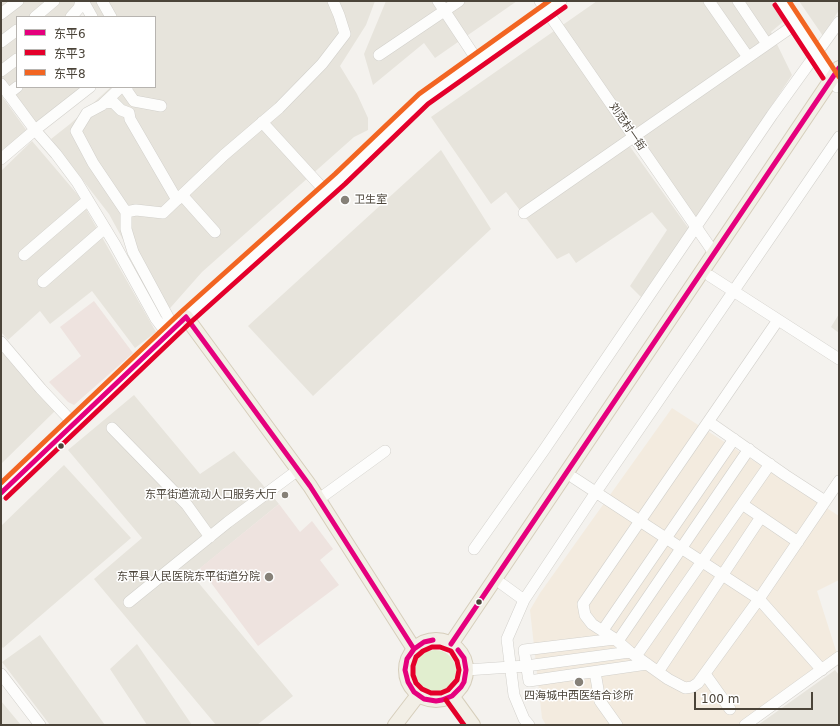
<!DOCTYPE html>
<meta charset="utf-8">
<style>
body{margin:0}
#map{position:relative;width:840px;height:726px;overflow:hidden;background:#f4f2ee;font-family:"DejaVu Sans","Noto Sans SC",sans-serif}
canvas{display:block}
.frame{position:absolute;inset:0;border:2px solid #4b4439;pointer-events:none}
.legend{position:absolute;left:16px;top:16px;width:140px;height:72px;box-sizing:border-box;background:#fff;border:1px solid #b7b4b0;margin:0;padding:5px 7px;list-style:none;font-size:12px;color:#4b4439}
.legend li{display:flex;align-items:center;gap:8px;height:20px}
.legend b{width:20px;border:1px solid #b7b4b0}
.scale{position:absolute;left:694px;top:692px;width:119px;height:18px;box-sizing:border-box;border:2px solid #4b4439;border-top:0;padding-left:5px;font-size:12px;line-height:14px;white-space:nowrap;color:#4b4439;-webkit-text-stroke:3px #fff;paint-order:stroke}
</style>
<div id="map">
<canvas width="840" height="726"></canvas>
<div class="frame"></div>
<ul class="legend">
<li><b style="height:5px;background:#e5007d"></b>东平6</li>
<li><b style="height:5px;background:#e4002b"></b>东平3</li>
<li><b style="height:5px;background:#f26522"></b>东平8</li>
</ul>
<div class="scale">100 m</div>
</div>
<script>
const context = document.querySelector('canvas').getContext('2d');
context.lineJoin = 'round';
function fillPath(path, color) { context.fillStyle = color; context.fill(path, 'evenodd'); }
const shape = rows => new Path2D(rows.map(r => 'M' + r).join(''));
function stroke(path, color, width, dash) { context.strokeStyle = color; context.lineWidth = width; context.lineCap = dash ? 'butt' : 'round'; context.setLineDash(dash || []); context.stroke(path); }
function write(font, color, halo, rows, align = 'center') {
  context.font = font + ' "DejaVu Sans","Noto Sans SC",sans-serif'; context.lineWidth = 3; context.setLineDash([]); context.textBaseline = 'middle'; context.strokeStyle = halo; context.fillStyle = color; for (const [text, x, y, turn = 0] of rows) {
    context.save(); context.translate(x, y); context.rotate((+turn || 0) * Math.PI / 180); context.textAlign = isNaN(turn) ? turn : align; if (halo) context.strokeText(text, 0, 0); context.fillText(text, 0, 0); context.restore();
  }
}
fillPath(shape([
 [1,1,78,1,77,17,17,17,17,87,84,87,35,125,1,76],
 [89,1,375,1,366,25,340,66,357,94,368,118,368,130,354,137,202,272,164,315,109,214,51,139,70,124,111,87,155,87,155,17,97,17],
 [386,1,517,1,435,58,424,43,373,85,364,54],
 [597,1,772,1,785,20,771,32,792,75,696,220,637,133,626,141,689,229,641,297,630,286,667,230,652,212,576,263,569,253,557,259,506,192,491,204,431,117],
 [799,1,839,1,839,10,823,36],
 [1,95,27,131,1,154],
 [32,141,78,195,156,332,135,348,92,291,50,324,40,311,8,340,1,332,1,171],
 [441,150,491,229,313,396,248,326],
 [839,314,839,333,831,327],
 [1,345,56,410,1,464],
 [134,395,200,474,234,451,279,504,192,575,293,696,257,725,216,725,94,579,142,538,68,450],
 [64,465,131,538,3,648,1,646,1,526],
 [40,635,105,725,50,725,2,662],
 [137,644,192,725,147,725,110,669],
 [835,670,839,675,839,725,758,725],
 [1,701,21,725,1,725]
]), '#e7e4dc');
fillPath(shape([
 [672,408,839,516,839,580,817,591,837,654,737,725,546,725,542,718,530,610,540,593]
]), '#f3ebdf');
fillPath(shape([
 [94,301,133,353,74,405,68,402,49,382,81,356,60,327],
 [279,504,300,532,312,521,333,549,320,560,339,585,258,646,200,568]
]), '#eee3df');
fillPath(shape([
 '414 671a21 21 0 1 1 42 0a21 21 0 1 1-42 0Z'
]), '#e1eecf');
const minor = shape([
 [83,1,92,17],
 [102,1,111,17],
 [438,1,477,60],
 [540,1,714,253],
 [709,1,748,57],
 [738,1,767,44],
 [781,1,837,87],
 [1,14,18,1],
 [35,17,54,1],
 [71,17,79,8,81,1],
 [1,42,17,30],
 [379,55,459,1],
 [1,71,17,59],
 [1,84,35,130,56,154,77,182,114,243,156,319,168,335],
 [121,87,102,105,87,113,76,131,93,163,126,212,126,229,133,252,174,328],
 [127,87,127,91,134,101,161,106],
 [8,94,17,87],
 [104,103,113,102,121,110,129,113,130,119,177,200],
 [262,122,326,192],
 [1,159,35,130,90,87],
 [182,195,215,232],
 [126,212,136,210,163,213,224,155,279,108,322,64,345,34,339,15,333,1],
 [524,213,796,24],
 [24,255,88,200],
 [710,276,839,359],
 [43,282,105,228],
 [778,320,583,604,585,615,592,624,615,639,630,652,668,679,685,688,692,687,698,683,759,599,839,481],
 [1,342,41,389,74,424],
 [709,422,785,475,825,501],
 [112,428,187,505,210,537],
 [574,478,759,599,822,670],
 [1,493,186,317,340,179,424,99,561,1],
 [319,499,385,451],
 [742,504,798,542],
 [474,549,544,450,772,115,839,22],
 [502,584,524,600],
 [129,602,228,522,298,470],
 [603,630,734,439],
 [615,639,524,650,529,681,647,664],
 [618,641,749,449],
 [636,656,770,464],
 [466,670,526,666,630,652],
 [595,672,600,701,617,725],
 [658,672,761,517],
 [1,674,40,725],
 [705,674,730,709],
 [529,725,524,719,514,695,507,639,524,600,596,492,839,137],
 [745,725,839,657]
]);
const major = shape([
 [186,317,310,486,414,649],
 '406 670a30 30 0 1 1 60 0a30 30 0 1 1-60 0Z',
 [451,644,839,68],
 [452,696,473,725],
 [395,725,418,695]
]);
stroke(minor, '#d2d0cb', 12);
stroke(major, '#d6cebb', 16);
stroke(minor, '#fdfdfc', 11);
stroke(major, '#f2efe6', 14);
stroke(shape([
 [186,317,310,486,414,649],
 [1,493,186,317],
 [433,640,424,642,414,649,407,659,405,670,408,682,414,692,424,699,436,701,442,700,452,696,461,687,464,682,466,670,464,658,458,650],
 [451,644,839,68]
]), '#e5007d', 5);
stroke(shape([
 [775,5,823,78],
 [6,498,191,322,345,184,428,104,565,7],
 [432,647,440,647,451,651,457,661,459,670,457,680,448,690,441,693,431,693,422,689,416,683,413,675,413,666,416,657,423,651,432,647],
 [446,700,464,725]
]), '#e4002b', 5);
stroke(shape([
 [789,1,839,77],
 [1,483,181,312,335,174,419,94,549,1]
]), '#f26522', 5);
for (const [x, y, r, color] of [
 [345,200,5,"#868178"],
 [61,446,3.5,"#4b4439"],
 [285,495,4,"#868178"],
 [269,577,5,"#868178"],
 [479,602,3.5,"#4b4439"],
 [579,682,5,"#868178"]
]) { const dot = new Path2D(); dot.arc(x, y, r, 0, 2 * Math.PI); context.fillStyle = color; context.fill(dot); stroke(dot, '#fff', 1.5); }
write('11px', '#4b4439', '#fff', [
 ["刘范村一街",627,127,55]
]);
write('11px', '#4b4439', '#fff', [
 ["卫生室",354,200,"left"],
 ["东平街道流动人口服务大厅",277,495],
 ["东平县人民医院东平街道分院",260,577],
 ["四海城中西医结合诊所",579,696,"center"]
], 'right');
</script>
